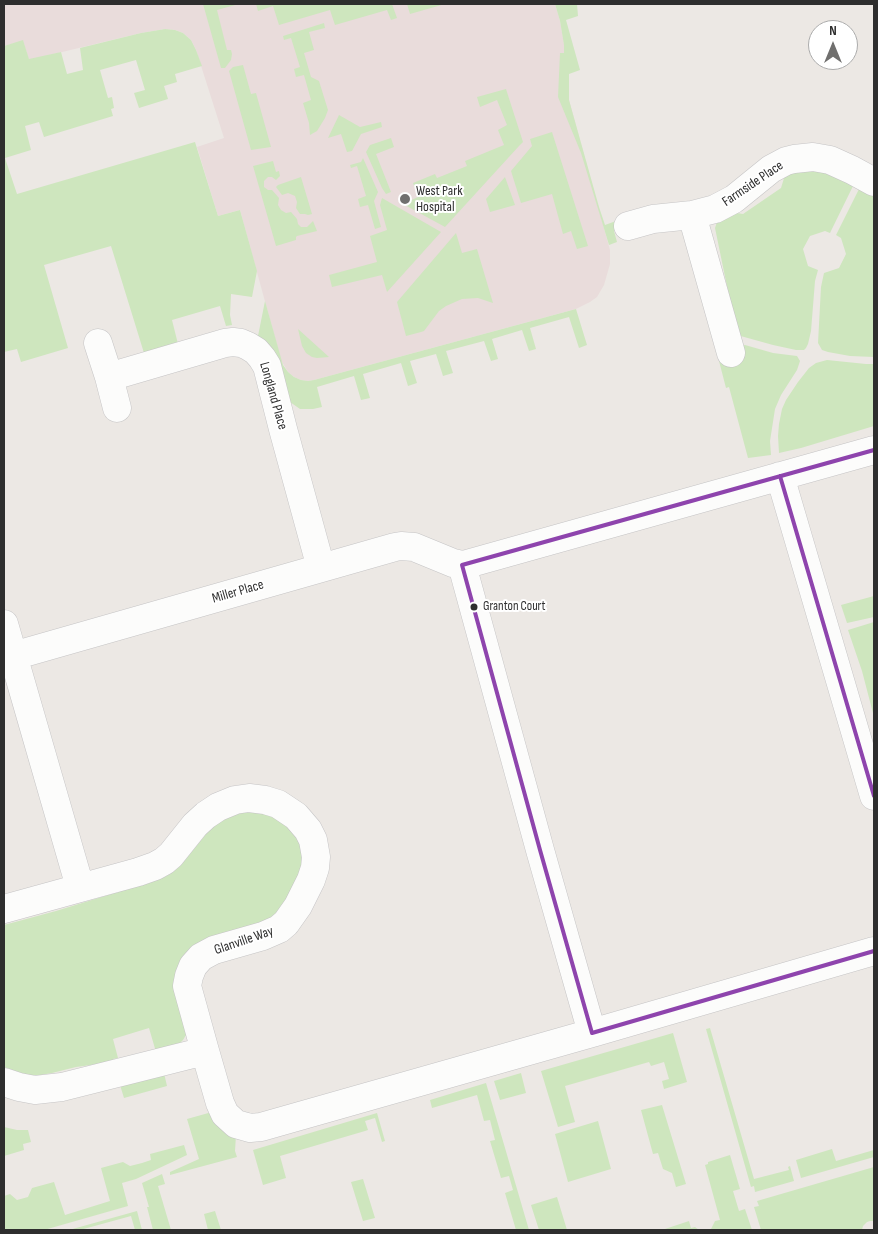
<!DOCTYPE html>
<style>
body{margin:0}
#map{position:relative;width:878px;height:1234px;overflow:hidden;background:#ece8e4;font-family:"Sofia Sans Condensed",sans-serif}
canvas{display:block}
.frame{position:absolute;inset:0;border:5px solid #2e2e2e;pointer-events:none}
.north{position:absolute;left:808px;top:20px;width:50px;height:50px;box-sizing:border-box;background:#fff;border:1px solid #ababab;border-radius:50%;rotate:0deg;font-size:14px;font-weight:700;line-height:20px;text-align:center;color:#2e2e2e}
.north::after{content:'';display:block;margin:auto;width:18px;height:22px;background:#706f6e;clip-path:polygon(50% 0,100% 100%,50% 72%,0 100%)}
</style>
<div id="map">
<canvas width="878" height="1234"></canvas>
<div class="frame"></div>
<div class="north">N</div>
</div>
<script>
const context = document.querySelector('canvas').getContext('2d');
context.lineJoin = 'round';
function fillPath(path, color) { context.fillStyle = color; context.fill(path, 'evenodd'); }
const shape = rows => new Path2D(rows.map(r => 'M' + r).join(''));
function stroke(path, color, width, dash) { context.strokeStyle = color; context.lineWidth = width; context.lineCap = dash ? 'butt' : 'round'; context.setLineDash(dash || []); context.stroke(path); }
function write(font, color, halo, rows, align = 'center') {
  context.font = font + ' "Sofia Sans Condensed",sans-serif'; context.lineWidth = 4; context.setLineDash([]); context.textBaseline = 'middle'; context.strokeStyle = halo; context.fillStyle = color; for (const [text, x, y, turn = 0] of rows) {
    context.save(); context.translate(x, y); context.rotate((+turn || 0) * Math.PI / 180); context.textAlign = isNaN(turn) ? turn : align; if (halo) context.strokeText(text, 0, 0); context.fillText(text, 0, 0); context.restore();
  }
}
fillPath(shape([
 [4,4,555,4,560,21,566,55,569,74,569,100,610,250,610,264,604,285,597,297,590,302,576,309,314,380,308,381,301,380,294,377,288,372,281,360,240,210,218,216,197,147,224,138,196,50,191,40,183,33,175,30,165,29,141,33,29,60,23,41,4,46]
]), '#e9dcdb');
fillPath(shape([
 [203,4,239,4,217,10,227,50,231,50,232,54,231,60,225,68,221,68],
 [256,4,392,4,397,18,391,20,387,10,335,25,330,10,279,25,273,6,258,11],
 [407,4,445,4,410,14],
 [555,4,577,4,578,16,566,20,580,70,569,74,569,100,599,207,605,225,616,221,619,229,614,231,617,242,609,245,581,153,558,97,560,53,564,53,564,45,560,21],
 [324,23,325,28,309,32,314,50,304,53,311,77,319,81,328,110,325,118,317,131,310,135,309,123,303,103,311,100,304,75,296,77,294,69,300,67,291,38,284,40,283,36],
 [165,29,175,30,183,33,191,40,196,50,202,66,175,74,177,82,164,86,168,99,139,108,134,93,145,90,136,60,100,70,108,98,112,97,114,108,111,109,113,116,44,137,39,122,25,126,31,150,5,158,17,194,195,142,218,216,240,210,257,271,252,297,231,294,230,315,232,325,226,326,220,306,172,320,178,344,144,353,111,246,44,265,68,348,21,362,17,349,4,352,4,46,23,40,29,59,61,52,67,74,83,70,80,48,141,33],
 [243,65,251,94,256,93,271,147,251,150,229,71,233,67],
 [506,89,523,142,519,146,445,227,403,204,418,197,413,183,435,174,437,178,467,166,465,161,504,145,498,130,507,125,497,100,480,107,477,97],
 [339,115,360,127,381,122,382,127,361,134,352,151,347,152,341,134,328,138],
 [552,132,588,246,577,249,571,231,563,234,552,194,521,203,511,171,532,146,530,139],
 [391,138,394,147,376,154,391,192,386,194,382,188,366,152,370,145],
 [363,158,378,192,374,201,381,227,375,229,368,205,360,207,358,199,366,196,357,166,351,168,350,165,361,162],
 [273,161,276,172,279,171,280,176,276,180,272,177,268,177,264,181,264,187,268,190,272,190,279,198,278,205,281,210,286,213,291,212,297,219,298,224,301,227,307,227,313,221,317,231,297,236,296,237,296,240,276,246,253,166],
 [819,167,854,184,830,233,825,231,810,236,803,249,808,266,818,270,815,281,811,331,808,344,806,348,804,350,796,350,773,345,737,335,715,228,717,222,737,213,743,214,781,188,785,175],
 [301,177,312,214,308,215,305,214,300,214,296,208,297,202,295,196,288,193,282,195,276,187,278,185],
 [505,177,515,205,490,212,486,199],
 [860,187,874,196,874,357,850,356,828,352,822,350,818,343,821,287,824,273,839,268,846,254,841,238,836,235],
 [382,198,441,232,387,292,382,275,332,287,329,275,377,262,370,236,387,230,380,205],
 [456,233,462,253,477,249,493,303,478,298,462,299,446,306,439,311,424,331,421,332,406,336,397,302],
 [265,301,283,365,288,372,294,377,301,380,308,381,314,380,576,309,587,345,579,348,569,317,530,328,536,349,529,351,522,330,492,339,498,359,491,361,484,341,446,351,453,373,443,376,436,354,410,361,417,383,408,386,401,363,363,374,370,398,361,400,354,376,317,387,322,407,313,409,300,409,290,402,258,336],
 [298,329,308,338,329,357,317,358,312,357,306,353,302,346],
 [745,345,773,353,797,356,800,361,797,370,781,395,775,409,770,441,771,455,748,458,729,387,726,388,719,361,742,354,740,346],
 [827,360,866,364,874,364,874,426,801,448,779,453,778,436,779,424,782,409,786,400,798,382,809,368,816,363],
 [874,596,874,617,847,623,841,605],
 [874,622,874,717,862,671,848,630],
 [240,810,274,814,300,837,304,872,274,919,207,942,186,1035,183,1040,179,1044,156,1052,149,1028,113,1039,118,1058,113,1059,113,1062,76,1067,52,1073,35,1076,28,1076,4,1067,4,925,56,911,157,880,170,874,180,866,215,823],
 [710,1028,754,1179,789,1170,788,1167,790,1166,794,1181,755,1192,754,1186,751,1187,706,1029],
 [673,1033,687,1082,664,1089,662,1081,669,1079,664,1062,651,1066,649,1062,565,1086,575,1122,558,1127,541,1071],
 [164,1073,167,1086,124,1098,120,1085],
 [521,1073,526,1093,500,1100,494,1081],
 [486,1083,529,1230,516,1230,505,1193,513,1190,509,1176,501,1178,490,1141,495,1140,490,1120,484,1121,477,1095,432,1108,430,1100],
 [662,1105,686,1184,676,1187,672,1173,663,1169,658,1153,653,1154,641,1110],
 [212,1112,236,1135,235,1151,237,1157,170,1175,170,1172,199,1159,187,1119],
 [377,1113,385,1141,382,1142,375,1118,365,1121,368,1130,365,1131,280,1156,286,1178,263,1185,253,1150],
 [598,1121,611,1169,568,1182,555,1134],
 [4,1127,17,1130,28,1130,31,1142,23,1144,24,1150,4,1156],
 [184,1145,187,1155,136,1179,122,1183,128,1206,44,1230,4,1230,4,1196,10,1194,17,1200,28,1197,32,1188,54,1182,65,1215,110,1201,101,1168,123,1162,130,1166,142,1163,151,1160,150,1154],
 [832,1149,836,1161,874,1150,874,1157,801,1178,796,1160],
 [730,1155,740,1189,733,1191,739,1211,745,1209,752,1230,707,1230,711,1229,715,1221,720,1220,705,1165,708,1164,708,1162],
 [874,1167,874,1221,870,1221,867,1222,863,1226,862,1230,768,1230,767,1229,761,1230,754,1207,759,1206,757,1201],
 [162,1174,165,1184,158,1186,171,1230,153,1230,147,1207,149,1207,142,1183],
 [363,1179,375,1218,363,1221,351,1182],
 [557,1197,567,1230,539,1230,531,1205],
 [137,1211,142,1230,135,1230,131,1216,80,1230,69,1230],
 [215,1211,221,1230,208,1230,204,1214],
 [689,1221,691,1228,695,1227,699,1230,665,1230,665,1229]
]), '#cee6be');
const minor = shape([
 [692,215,731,353],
 [628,226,653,219,692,215,715,209,734,199,771,169,786,161,794,159,813,157,830,160,852,170,874,182],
 [98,343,109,377,225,343,233,342,241,343,248,346,256,351,262,358,267,366,283,429,321,568],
 [109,377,117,408],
 [780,476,874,796],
 [462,565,540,850,592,1033,874,951],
 [4,624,80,887],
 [13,656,395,547,401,546,414,547,453,563,462,565,467,564,874,450],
 [4,909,138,872,155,866,164,861,171,855,195,825,206,815,218,807,235,800,249,798,265,800,278,804,296,816,308,830,313,840,316,857,315,868,311,880,298,906,286,923,279,929,263,936,214,950,201,957,193,966,189,976,187,986,205,1051],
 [4,1082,19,1087,35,1090,62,1087,205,1051,220,1103,225,1114,236,1124,250,1128,261,1127,592,1033]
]);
stroke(minor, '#c5c4c5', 29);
stroke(minor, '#fcfcfb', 28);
stroke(shape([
 [874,450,462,565,540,850,592,1033,874,951],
 [780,476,874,796]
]), '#8e44ad', 4);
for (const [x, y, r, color] of [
 [405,199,6,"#706f6e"],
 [474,607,4.5,"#2e2e2e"]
]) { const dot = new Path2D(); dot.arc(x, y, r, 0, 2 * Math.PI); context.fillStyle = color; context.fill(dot); stroke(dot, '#fff', 2); }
write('13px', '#2e2e2e', '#fff', [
 ["Granton Court",483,607]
], 'left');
write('14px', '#2e2e2e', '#fff', [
 ["Farmside Place",753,184,-34],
 ["Longland Place",273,396,74],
 ["Miller Place",238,592,-16],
 ["Glanville Way",244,941,-19]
]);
write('14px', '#2e2e2e', '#fff', [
 ["West Park",416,191],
 ["Hospital",416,207]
], 'left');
</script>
